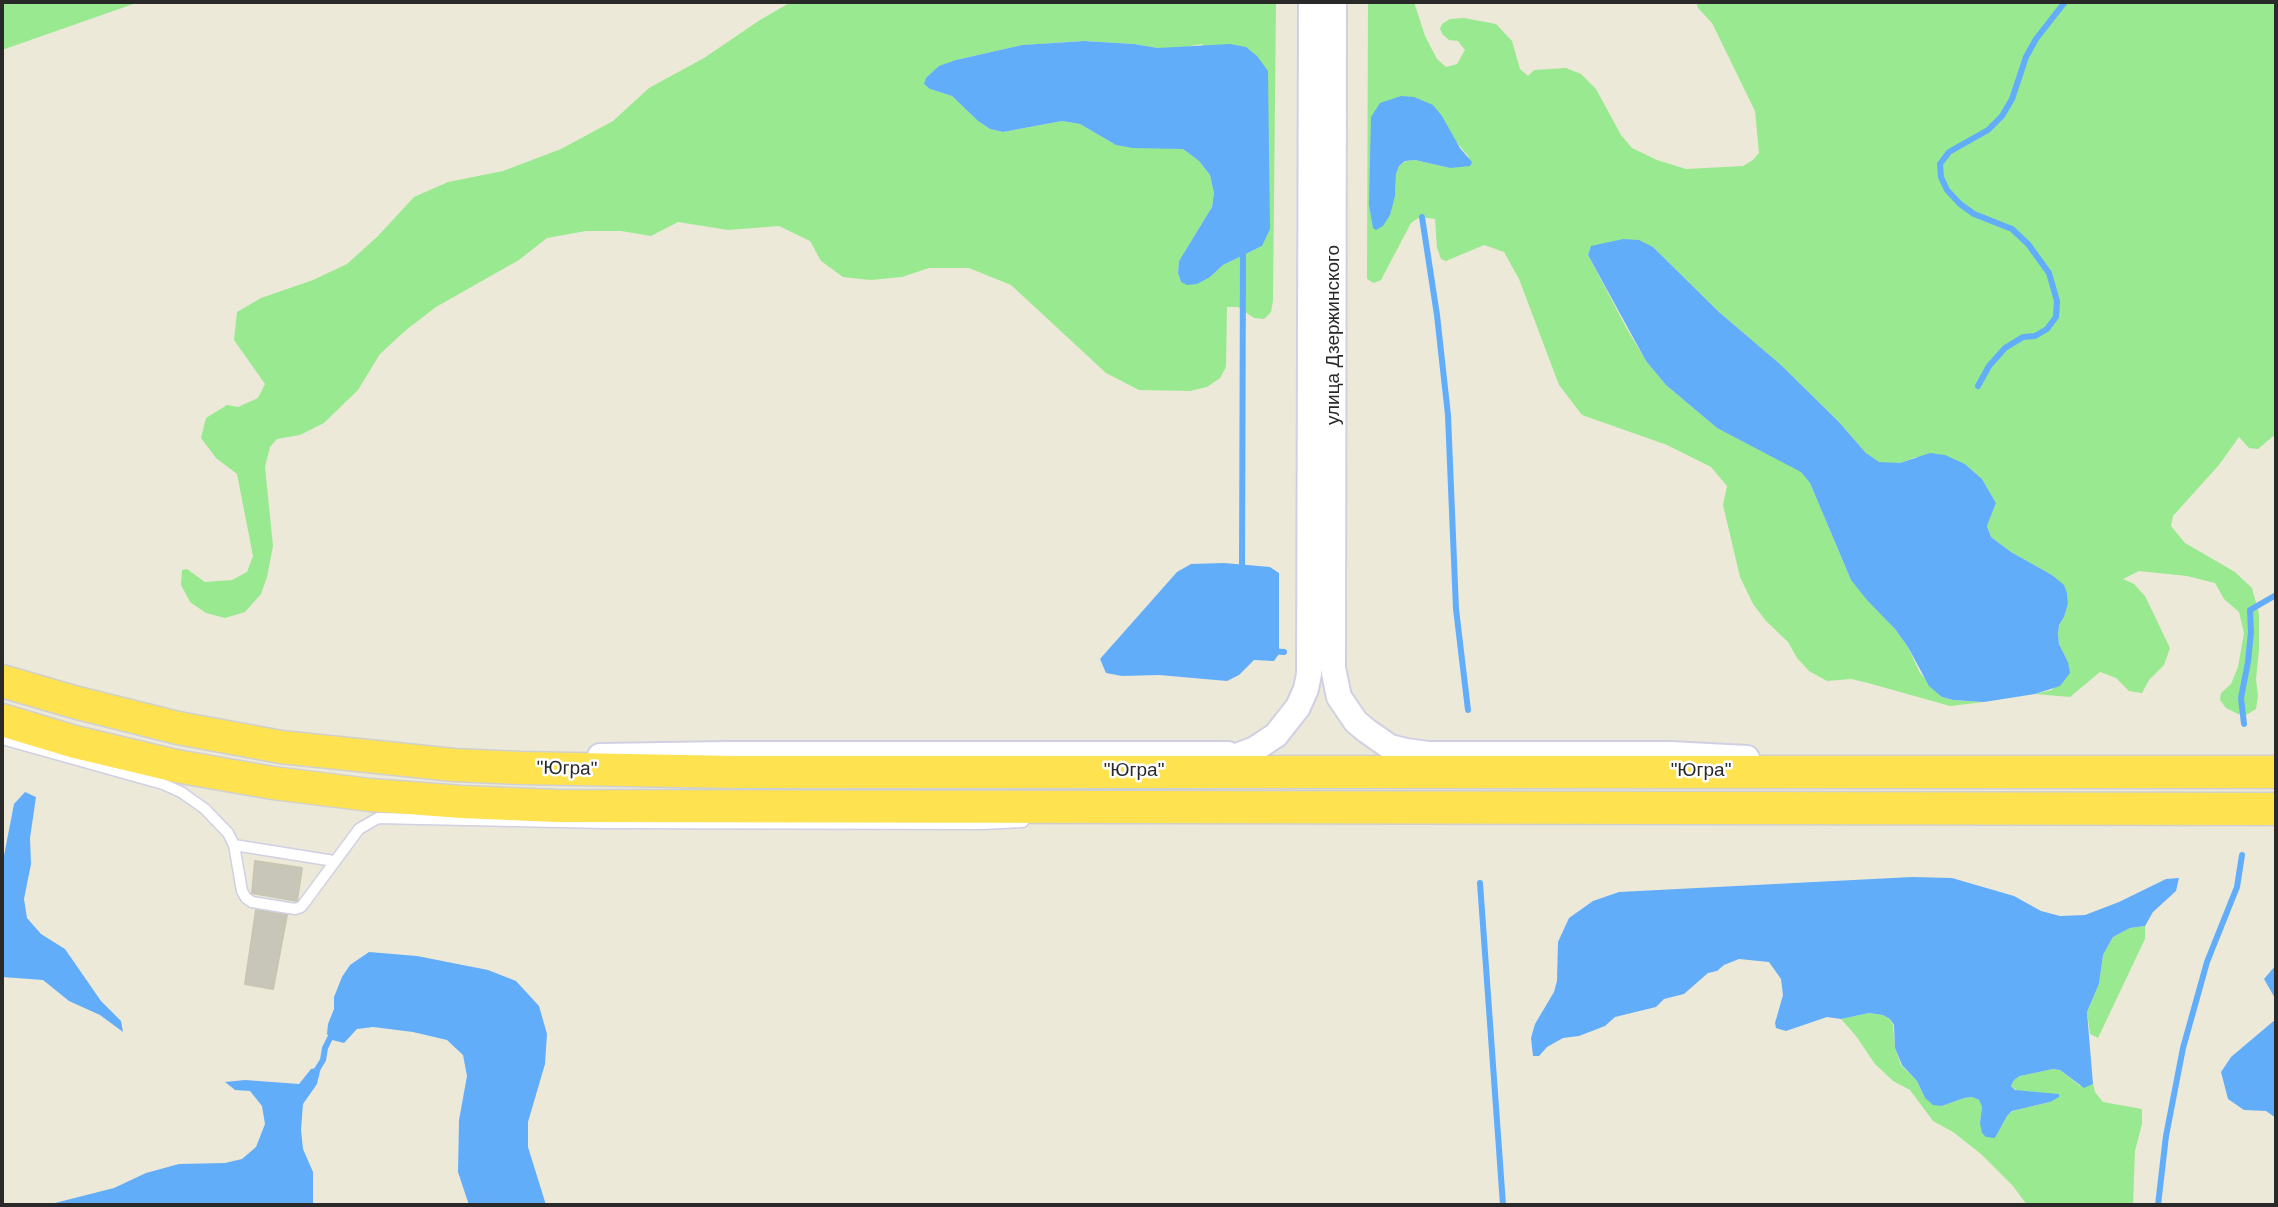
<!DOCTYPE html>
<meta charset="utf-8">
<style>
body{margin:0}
#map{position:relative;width:2278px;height:1207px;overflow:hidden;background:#ede9d9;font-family:Arial,sans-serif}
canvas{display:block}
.frame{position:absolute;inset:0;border:4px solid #292929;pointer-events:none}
</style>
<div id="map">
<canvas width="2278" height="1207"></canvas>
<div class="frame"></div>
</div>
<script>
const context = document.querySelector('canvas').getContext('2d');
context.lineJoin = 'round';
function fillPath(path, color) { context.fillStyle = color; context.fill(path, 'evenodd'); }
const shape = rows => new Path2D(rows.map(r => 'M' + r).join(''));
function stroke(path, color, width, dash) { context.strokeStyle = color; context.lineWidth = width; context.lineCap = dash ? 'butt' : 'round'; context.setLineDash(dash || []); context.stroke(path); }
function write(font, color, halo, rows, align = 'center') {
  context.font = font + ' Arial,sans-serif'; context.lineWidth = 5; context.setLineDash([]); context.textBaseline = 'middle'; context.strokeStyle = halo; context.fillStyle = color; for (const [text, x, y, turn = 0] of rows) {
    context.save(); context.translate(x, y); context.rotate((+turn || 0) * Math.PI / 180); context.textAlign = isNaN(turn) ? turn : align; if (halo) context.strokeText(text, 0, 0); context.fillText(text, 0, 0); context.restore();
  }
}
fillPath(shape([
 [2,2,139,2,2,50],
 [791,2,1276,2,1273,301,1271,312,1264,319,1254,318,1238,307,1227,307,1226,367,1220,378,1207,387,1190,391,1139,390,1106,373,1011,285,969,268,929,268,902,277,870,280,843,277,821,261,810,241,779,226,728,230,678,222,651,236,621,231,586,231,547,238,519,260,436,307,406,330,380,354,358,390,324,423,300,435,277,439,270,447,265,467,273,546,267,577,261,594,245,612,225,618,206,613,190,602,181,585,182,570,187,569,205,582,232,580,247,572,253,556,237,474,216,458,201,438,206,418,227,405,238,407,258,398,265,384,234,340,237,312,261,298,313,280,347,264,378,236,414,197,448,182,503,171,561,149,613,121,649,88,704,58,760,20],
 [1084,41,1134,44,1158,48,1180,48,1202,44,1262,246,1223,265,1210,277,1181,282,1178,273,1179,261,1212,207,1214,193,1210,175,1199,161,1183,149,1116,145,1080,124,1062,121,1003,132,990,129,978,121,952,96,930,89,956,60,1022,45],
 [1368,2,1414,2,1425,36,1437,59,1446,67,1457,64,1465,50,1458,41,1449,40,1443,35,1440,29,1442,24,1450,19,1464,18,1496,24,1512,41,1520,69,1528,76,1534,70,1566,68,1581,74,1596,89,1621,135,1632,148,1657,160,1686,169,1743,166,1753,160,1759,153,1755,111,1712,23,1698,8,1696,2,2276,2,2276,434,2258,449,2249,448,2239,437,2219,465,2173,516,2171,526,2185,543,2235,572,2252,588,2259,614,2259,650,2256,679,2258,696,2256,709,2246,715,2238,714,2226,708,2220,700,2221,693,2231,684,2238,667,2244,633,2239,612,2224,599,2215,583,2187,576,2139,571,2123,579,2134,584,2145,596,2170,648,2164,665,2149,680,2142,693,2129,691,2116,678,2100,672,2070,697,2035,694,2052,690,2068,662,2059,644,2058,634,2059,625,2064,617,2068,604,2067,593,2052,575,2011,552,1991,537,1987,526,1996,503,1982,479,1965,464,1916,457,1900,463,1879,463,1866,453,1838,421,1780,364,1719,312,1653,247,1623,239,1591,247,1588,255,1627,329,1646,361,1666,385,1717,428,1801,471,1810,483,1851,580,1895,629,1908,647,1920,673,1942,697,1953,700,1984,702,1950,706,1868,683,1851,679,1827,681,1809,671,1797,658,1788,642,1766,621,1753,604,1740,577,1723,505,1727,486,1711,467,1667,445,1582,415,1559,385,1519,279,1504,252,1484,245,1446,261,1441,259,1437,248,1435,219,1420,217,1411,223,1381,280,1374,283,1367,279],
 [1380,103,1452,137,1469,157,1450,168,1415,160,1406,161,1399,166,1396,174,1395,196],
 [2145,926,2145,939,2098,1038,2090,1034,2087,1012,2099,984,2103,955,2113,937,2130,928],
 [1869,1013,1883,1015,1890,1019,1893,1025,1895,1048,1901,1065,1917,1081,1925,1098,1942,1106,1964,1098,1972,1097,1979,1100,1982,1107,1980,1123,1995,1138,2007,1116,2013,1111,2050,1102,2059,1094,2020,1093,2011,1086,2014,1080,2020,1076,2053,1069,2060,1070,2080,1086,2093,1084,2095,1092,2103,1102,2142,1109,2142,1124,2135,1151,2133,1205,2027,1205,2013,1186,1981,1154,1953,1132,1933,1121,1910,1090,1893,1081,1875,1064,1856,1036,1841,1019]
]), '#99e990');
fillPath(shape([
 [1084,41,1134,44,1158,48,1230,44,1246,47,1257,56,1268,71,1270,229,1262,246,1223,265,1210,277,1197,284,1187,285,1181,282,1178,273,1179,261,1212,207,1214,193,1210,175,1199,161,1183,149,1133,148,1116,145,1080,124,1062,121,1003,132,990,129,978,121,952,96,930,89,924,84,926,78,939,66,956,60,1022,45],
 [1401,96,1414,97,1433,105,1442,116,1460,148,1472,162,1470,166,1450,168,1415,160,1405,161,1399,166,1396,174,1395,196,1390,215,1383,226,1376,230,1373,228,1369,205,1371,117,1380,103],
 [1623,239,1639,240,1653,247,1719,312,1780,364,1838,421,1866,453,1879,462,1900,463,1930,453,1945,455,1965,464,1982,479,1996,503,1987,526,1991,537,2011,552,2052,575,2064,585,2067,593,2068,604,2064,617,2059,625,2058,634,2059,644,2068,662,2070,673,2060,686,2035,694,1984,702,1953,700,1942,697,1929,686,1908,647,1895,629,1867,600,1851,580,1810,483,1801,472,1717,428,1666,385,1646,361,1588,255,1591,246],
 [1224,563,1270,567,1279,573,1279,654,1274,661,1254,660,1239,675,1227,681,1159,675,1122,676,1106,673,1100,659,1177,572,1191,564],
 [25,792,36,797,30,838,31,864,24,899,27,918,41,934,65,949,101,1001,121,1021,123,1032,100,1015,69,1001,43,980,2,977,2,866,14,804],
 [1912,877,1952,878,2014,896,2041,911,2060,916,2085,915,2119,902,2166,879,2179,878,2176,891,2153,912,2145,926,2130,928,2113,937,2103,955,2099,984,2087,1012,2093,1084,2084,1088,2060,1070,2053,1069,2020,1076,2014,1080,2011,1086,2015,1090,2059,1094,2059,1097,2050,1102,2012,1111,2007,1116,1995,1138,1986,1137,1982,1133,1980,1123,1982,1107,1979,1100,1972,1097,1964,1098,1942,1106,1933,1105,1925,1098,1917,1081,1902,1065,1895,1048,1894,1025,1890,1019,1883,1015,1869,1013,1841,1019,1827,1017,1786,1031,1776,1028,1775,1023,1783,995,1781,979,1769,962,1739,959,1724,965,1717,971,1708,973,1684,994,1664,999,1656,1007,1615,1017,1605,1026,1579,1036,1563,1038,1547,1047,1539,1056,1533,1056,1531,1038,1535,1024,1554,992,1557,981,1558,942,1569,918,1593,901,1619,892],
 [369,952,417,956,488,970,516,981,539,1006,547,1034,545,1064,528,1122,528,1147,546,1205,469,1205,458,1172,459,1120,467,1076,463,1055,447,1040,413,1032,373,1027,357,1029,344,1043,332,1040,327,1034,328,1024,334,1009,334,997,342,977,350,965],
 [2276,965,2276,1000,2264,979],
 [2276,1019,2276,1118,2266,1111,2244,1110,2228,1099,2221,1072,2231,1057],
 [321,1067,317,1084,303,1104,301,1130,303,1149,313,1172,313,1205,47,1205,114,1188,146,1173,179,1164,225,1163,242,1159,256,1147,265,1124,262,1106,250,1091,235,1090,225,1082,245,1080,299,1084,311,1069]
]), '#62adf9');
stroke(shape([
 [1422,217,1437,315,1448,415,1456,609,1468,710],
 [1978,386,1989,366,2005,348,2023,337,2035,336,2047,329,2056,317,2057,301,2049,273,2028,244,2012,229,1974,214,1960,204,1947,190,1941,177,1940,164,1949,152,1988,130,2002,116,2012,99,2026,57,2036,39,2065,2],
 [1242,572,1243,255],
 [1271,651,1284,652],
 [2244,724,2241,698,2248,662,2251,632,2250,610,2276,595],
 [1480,883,1503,1205],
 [315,1073,323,1060,325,1048,333,1032],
 [2158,1205,2166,1136,2183,1048,2207,962,2237,887,2242,855]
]), '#62adf9', 6);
const building = shape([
 [255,861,302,868,297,901,252,893,255,861],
 [256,910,287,915,273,989,245,984,256,910]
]);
fillPath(building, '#c8c6b9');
stroke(building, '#c8c6b3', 2);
const service = shape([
 [2,739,163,784,181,792,205,809,228,833,234,845,242,891,246,898,252,902,295,909,301,907,305,902,359,829,378,818,604,823,982,824,1023,822],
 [234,845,334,861]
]);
const tertiary = shape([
 [1334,2,1333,668,1339,697,1356,722,1367,731,1390,747,1406,751,1428,754,1670,754,1747,758],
 [600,756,728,754,1228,754],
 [1205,768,1255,749,1276,735,1298,707,1306,689,1309,674,1311,2]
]);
const trunk = shape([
 [2,681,74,702,178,728,281,747,454,765,521,768,735,772,2276,772],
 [2,720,75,742,176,766,273,783,370,795,462,802,557,806,2276,809]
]);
stroke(service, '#d0cfe4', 13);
stroke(tertiary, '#d0cfe4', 28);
stroke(trunk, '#d0d0d0', 35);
stroke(service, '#fff', 10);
stroke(tertiary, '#fff', 24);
stroke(trunk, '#fee250', 32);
write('19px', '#292929', '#fff', [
 ["улица Дзержинского",1334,335,-90],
 ["\"Югра\"",567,769,1],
 ["\"Югра\"",1134,771],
 ["\"Югра\"",1701,771]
]);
</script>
